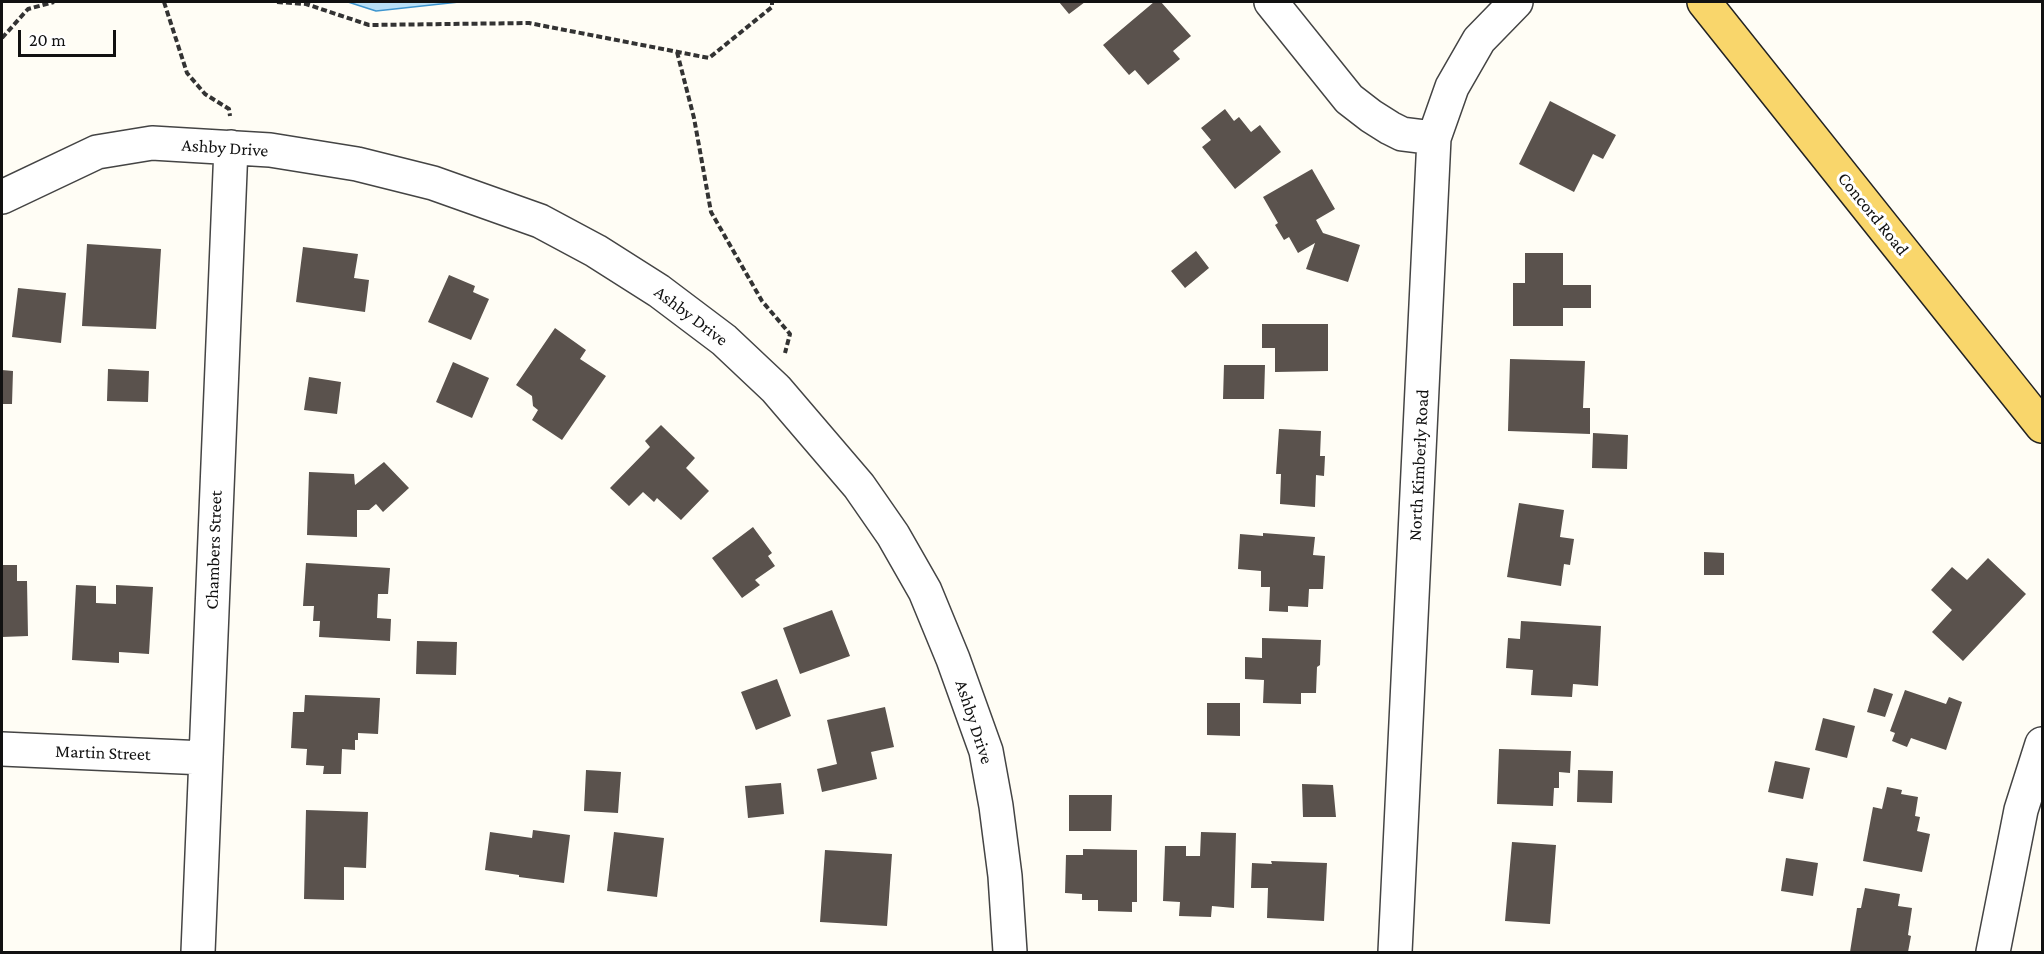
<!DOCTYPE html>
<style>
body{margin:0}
#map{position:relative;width:2044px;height:954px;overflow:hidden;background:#fffdf5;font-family:"Crimson Pro",serif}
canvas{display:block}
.frame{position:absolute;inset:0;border:3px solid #111;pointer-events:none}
.scale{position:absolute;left:18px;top:30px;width:98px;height:27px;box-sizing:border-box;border:3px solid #111;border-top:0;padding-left:8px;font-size:18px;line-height:21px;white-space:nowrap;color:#111;-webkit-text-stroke:4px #fff;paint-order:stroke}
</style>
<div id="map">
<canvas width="2044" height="954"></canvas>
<div class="frame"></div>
<div class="scale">20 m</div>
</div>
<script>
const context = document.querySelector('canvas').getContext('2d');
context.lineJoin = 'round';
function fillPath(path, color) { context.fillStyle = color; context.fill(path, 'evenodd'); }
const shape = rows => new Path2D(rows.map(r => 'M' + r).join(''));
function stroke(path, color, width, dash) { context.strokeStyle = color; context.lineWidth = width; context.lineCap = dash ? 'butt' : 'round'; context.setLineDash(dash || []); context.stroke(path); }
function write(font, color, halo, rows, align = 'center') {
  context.font = font + ' "Crimson Pro",serif'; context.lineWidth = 6; context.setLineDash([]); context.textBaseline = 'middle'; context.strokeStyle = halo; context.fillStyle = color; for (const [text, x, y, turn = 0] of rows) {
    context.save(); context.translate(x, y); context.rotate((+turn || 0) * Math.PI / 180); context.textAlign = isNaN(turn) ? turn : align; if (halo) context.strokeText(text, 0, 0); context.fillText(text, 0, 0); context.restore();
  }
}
const water = shape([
 [348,2,459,2,376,11,348,2]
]);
fillPath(water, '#b9e0f7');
stroke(water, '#3f96cf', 1.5);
fillPath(shape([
 [1059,2,1085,2,1069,14],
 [1154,2,1161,2,1191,36,1173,51,1180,59,1148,85,1135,70,1129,75,1103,45],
 [1550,101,1616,135,1603,159,1593,154,1574,192,1519,164],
 [1225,109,1234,121,1239,117,1251,132,1260,125,1281,152,1235,189,1202,147,1211,140,1201,128],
 [1312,169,1335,209,1316,220,1323,233,1360,245,1348,282,1306,269,1315,243,1298,253,1289,237,1284,240,1275,225,1278,223,1263,197],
 [87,244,161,249,156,329,82,326],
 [303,247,358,254,354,278,369,280,365,312,296,302],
 [1196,251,1209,268,1185,288,1171,271],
 [1525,253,1563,253,1563,285,1591,285,1591,308,1563,308,1563,326,1513,326,1513,283,1525,283],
 [449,275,475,286,473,292,489,299,471,340,428,322],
 [18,288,66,293,61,343,12,337],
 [1262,324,1328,324,1328,371,1275,372,1275,348,1262,348],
 [555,328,586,350,580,359,606,376,562,440,532,420,538,410,533,406,532,396,516,385],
 [1510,359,1585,361,1583,408,1590,408,1590,434,1508,431],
 [453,362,489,378,472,418,436,402],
 [1224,365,1265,365,1264,399,1223,399],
 [108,369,149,371,148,402,107,401],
 [2,370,13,371,12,404,2,404],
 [309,377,341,382,337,414,304,410],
 [661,425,695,458,686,468,709,491,681,520,657,498,654,502,643,492,629,506,610,488,650,447,645,441],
 [1279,429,1321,431,1320,456,1325,456,1324,476,1316,475,1315,507,1280,504,1281,474,1276,474],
 [1593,433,1628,435,1627,469,1592,468],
 [384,462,409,488,383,512,376,504,369,510,357,510,357,537,307,535,309,472,354,474,355,485],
 [1519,503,1564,510,1560,537,1574,539,1570,565,1564,564,1561,586,1507,577],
 [753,527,772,553,768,556,775,566,755,580,760,585,742,598,712,558],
 [1263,533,1315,537,1313,555,1325,556,1323,589,1309,589,1308,607,1288,606,1288,612,1269,611,1270,587,1261,587,1261,571,1238,569,1240,534,1263,536],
 [1704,552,1724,553,1724,575,1704,575],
 [1988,558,2026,594,1963,661,1932,632,1952,610,1931,590,1952,567,1967,580],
 [306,563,390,568,388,594,378,594,377,618,391,619,390,641,319,637,320,621,313,621,314,606,303,606],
 [2,565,17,565,17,581,27,581,28,636,2,637],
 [76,585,96,586,96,603,116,604,116,585,153,587,149,654,119,652,119,663,72,660],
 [832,610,850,656,800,674,783,628],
 [1521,621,1601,626,1598,686,1573,684,1572,697,1531,695,1533,670,1506,668,1508,638,1520,639],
 [1262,638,1321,640,1320,665,1317,667,1316,693,1301,693,1301,704,1263,703,1264,680,1245,679,1245,657,1262,658],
 [417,641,457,642,456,675,416,674],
 [777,679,791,716,756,730,741,692],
 [1874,688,1893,694,1885,717,1867,712],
 [1905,690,1946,704,1949,697,1962,702,1946,750,1911,738,1907,747,1892,741,1895,733,1890,731],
 [305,695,380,698,378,734,358,733,358,740,355,740,355,750,342,749,341,774,323,774,324,766,306,765,307,749,291,748,293,712,304,712],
 [1207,703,1240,703,1240,736,1207,735],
 [885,707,894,747,871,752,877,779,822,792,817,769,837,764,827,720],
 [1823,718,1855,726,1847,758,1815,750],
 [1499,749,1571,751,1570,773,1559,772,1559,788,1554,788,1553,806,1497,804],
 [1775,761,1810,768,1803,799,1768,792],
 [586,770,621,772,618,813,584,811],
 [1578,770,1613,771,1612,803,1577,802],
 [781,783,784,814,748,818,745,786],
 [1302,784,1333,785,1336,817,1303,817],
 [1887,787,1902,790,1901,794,1918,797,1915,816,1920,817,1917,831,1930,834,1922,872,1863,861,1873,807,1882,809],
 [1069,795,1112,795,1111,831,1069,831],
 [306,810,368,812,366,868,344,867,344,900,304,899],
 [533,830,570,835,564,883,519,877,519,875,485,870,490,832,532,838],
 [614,832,664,838,657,897,607,891],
 [1201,832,1236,833,1234,908,1212,906,1211,917,1179,916,1180,902,1163,901,1165,846,1186,846,1186,856,1200,856],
 [1512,842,1556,845,1550,924,1505,921],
 [1083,849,1137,850,1137,902,1132,902,1132,912,1098,911,1098,900,1082,900,1082,894,1065,893,1066,855,1083,855],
 [825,850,892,854,887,926,820,922],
 [1786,858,1818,863,1813,896,1781,891],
 [1271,861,1327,863,1324,921,1267,918,1268,888,1251,888,1252,863,1272,864],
 [1865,888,1900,894,1898,906,1912,908,1908,935,1911,936,1908,952,1850,952,1857,908,1861,908]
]), '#5a524d');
const minor = shape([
 [1271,2,1349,99,1371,116,1390,128,1402,134,1434,138],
 [2,197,97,152,152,143,270,150,357,164,433,183,540,221,596,251,659,291,724,340,776,389,859,486,893,535,925,591,953,659,986,751,996,806,1005,876,1010,952],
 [2,749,205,758],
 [198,952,231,147],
 [1395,952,1434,138,1452,87,1479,40,1516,2],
 [1993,952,2021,810,2042,744]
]);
const major = shape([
 [1704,2,2042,426]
]);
stroke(minor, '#444', 36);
stroke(major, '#222', 36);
stroke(shape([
 [164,2,187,73,205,94,229,109,230,116],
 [277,2,306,4,369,25,529,23,709,58,772,7,772,2],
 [2,38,28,9,54,2],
 [677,52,694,118,711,212,762,301,790,334,785,353]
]), '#333', 4, [6, 3]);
stroke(minor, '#fff', 33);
stroke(major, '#f9d66b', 33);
write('18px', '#111', '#fff', [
 ["Ashby Drive",225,148,4],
 ["Concord Road",1873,214,51],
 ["Ashby Drive",691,316,37],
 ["North Kimberly Road",1419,465,-87],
 ["Chambers Street",214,550,-88],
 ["Ashby Drive",974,722,72],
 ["Martin Street",103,753,2]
]);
</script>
